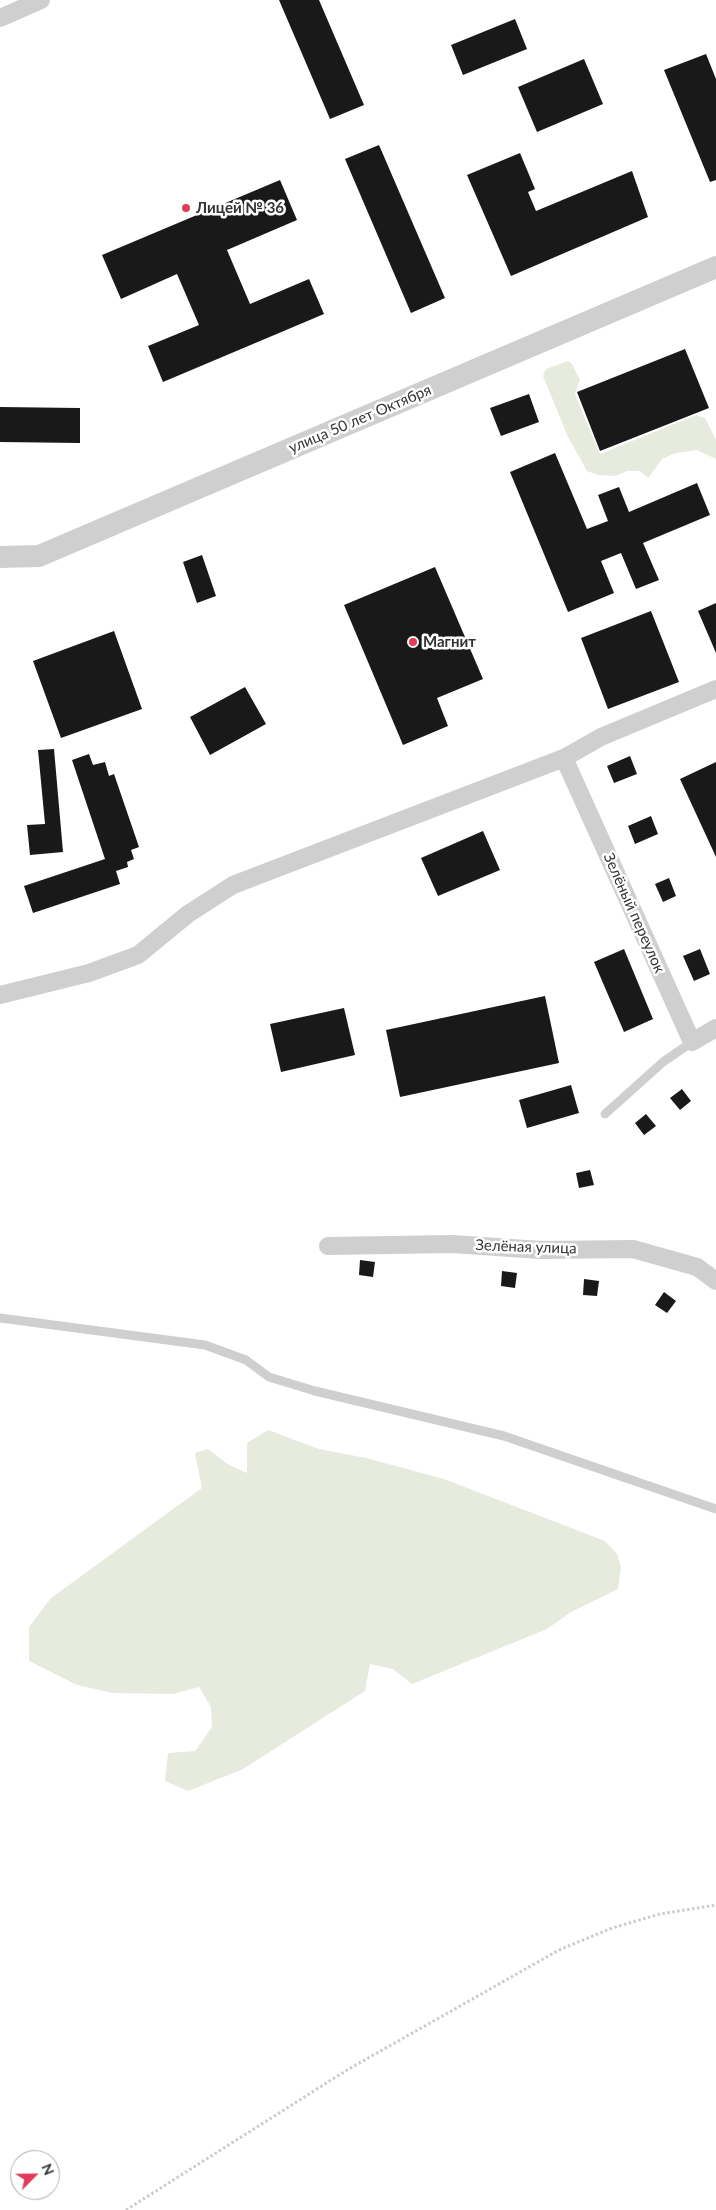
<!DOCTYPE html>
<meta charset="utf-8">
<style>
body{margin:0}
#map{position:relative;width:716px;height:2210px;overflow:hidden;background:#fff;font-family:Lato,sans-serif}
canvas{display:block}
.north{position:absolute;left:10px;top:2150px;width:50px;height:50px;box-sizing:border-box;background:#fff;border:1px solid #adadad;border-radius:50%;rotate:67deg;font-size:14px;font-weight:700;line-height:20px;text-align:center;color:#323232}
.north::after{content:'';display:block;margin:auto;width:18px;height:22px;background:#e23b59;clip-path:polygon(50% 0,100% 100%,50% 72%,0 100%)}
</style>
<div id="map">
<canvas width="716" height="2210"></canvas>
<div class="north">N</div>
</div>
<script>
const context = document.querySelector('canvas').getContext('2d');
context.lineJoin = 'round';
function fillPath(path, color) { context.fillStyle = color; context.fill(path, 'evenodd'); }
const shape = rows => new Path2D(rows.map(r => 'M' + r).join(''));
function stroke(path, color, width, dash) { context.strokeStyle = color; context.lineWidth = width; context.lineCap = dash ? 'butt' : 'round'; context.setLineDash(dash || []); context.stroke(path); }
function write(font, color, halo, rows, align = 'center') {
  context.font = font + ' Lato,sans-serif'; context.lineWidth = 5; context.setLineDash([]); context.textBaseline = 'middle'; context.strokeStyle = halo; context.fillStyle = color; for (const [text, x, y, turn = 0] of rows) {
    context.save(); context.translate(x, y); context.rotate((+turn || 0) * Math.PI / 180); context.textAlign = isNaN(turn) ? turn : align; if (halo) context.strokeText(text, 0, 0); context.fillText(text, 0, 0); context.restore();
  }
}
fillPath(shape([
 [568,361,572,364,580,380,575,394,600,454,696,415,705,418,716,440,716,459,697,450,676,453,662,459,648,478,640,471,627,471,616,476,598,475,587,471,568,437,543,376,546,369],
 [268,1430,319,1449,366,1458,444,1479,605,1541,617,1554,621,1567,618,1589,571,1612,547,1629,412,1684,393,1669,370,1664,365,1691,243,1769,188,1791,165,1781,168,1753,195,1751,212,1727,211,1707,199,1687,173,1694,112,1693,77,1685,29,1661,29,1627,51,1598,202,1488,195,1453,208,1449,229,1465,247,1473,247,1443]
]), '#e6ebde');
fillPath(shape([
 [279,0,319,0,364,105,330,119],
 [515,19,527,49,463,75,451,45],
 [706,54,716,79,716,180,710,182,664,70],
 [584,59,603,104,537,132,518,87],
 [379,145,445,298,411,313,345,159],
 [520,153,535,189,528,192,536,211,632,171,648,217,511,276,467,175],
 [280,180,297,220,227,250,250,304,309,279,324,314,163,382,148,346,199,325,177,274,121,299,102,255],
 [685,349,709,408,600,451,577,392],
 [529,394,539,422,501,436,490,408],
 [0,407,80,408,80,443,0,442],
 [555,453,587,529,608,521,598,495,619,487,629,512,697,483,710,515,643,543,659,580,636,589,621,553,601,561,614,593,568,612,510,472],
 [202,555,216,596,197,603,183,562],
 [435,567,483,679,437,698,448,726,403,745,344,605],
 [716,603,716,653,698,611],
 [651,611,679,682,608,709,581,638],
 [114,631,142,709,61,738,33,661],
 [245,687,266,724,210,755,190,717],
 [54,749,63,852,30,855,27,825,45,824,38,750],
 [89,754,93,765,105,762,109,776,114,774,139,847,131,850,134,859,127,862,128,867,116,871,120,884,33,913,24,886,105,859,72,760],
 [630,756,637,774,614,783,607,766],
 [716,762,716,857,680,779],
 [651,816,658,834,635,844,628,826],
 [483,831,500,870,438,896,421,858],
 [669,878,676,896,663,902,655,884],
 [624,949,653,1019,624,1032,594,962],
 [700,949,710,974,694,981,683,956],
 [545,996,559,1063,400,1097,386,1030],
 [344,1008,355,1055,281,1072,270,1024],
 [571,1085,579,1113,527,1128,519,1100],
 [682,1089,691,1101,680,1110,670,1098],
 [646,1114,656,1126,644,1135,635,1123],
 [590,1170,594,1185,579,1188,576,1173],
 [360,1260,375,1262,373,1277,359,1275],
 [502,1271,517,1273,515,1288,501,1286],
 [584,1279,599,1281,597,1296,583,1295],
 [664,1292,676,1301,667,1313,655,1305]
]), '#191919');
stroke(shape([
 [126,2210,347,2070,559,1950,612,1928,660,1914,716,1905]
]), '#ccc', 3, [2.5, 2.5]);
stroke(shape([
 [605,1114,663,1062,692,1042],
 [0,1318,205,1345,246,1360,269,1377,315,1391,504,1436,716,1509]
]), '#cfcfcf', 9);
stroke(shape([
 [0,18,41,0],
 [564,758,692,1042,716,1028],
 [0,995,89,973,138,955,188,914,233,885,564,758,601,737,716,689],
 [328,1246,452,1244,541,1250,633,1249,697,1267,716,1281]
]), '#cfcfcf', 18);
stroke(shape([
 [0,557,39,556,716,267]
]), '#cfcfcf', 22);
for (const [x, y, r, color] of [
 [186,208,5,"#e23b59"],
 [413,642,5,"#e23b59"]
]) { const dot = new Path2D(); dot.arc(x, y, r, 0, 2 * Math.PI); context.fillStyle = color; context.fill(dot); stroke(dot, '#fff', 2); }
write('bold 15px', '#323232', '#fff', [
 ["Лицей № 36",196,208],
 ["Магнит",423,642]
], 'left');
write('15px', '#323232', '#fff', [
 ["улица 50 лет Октября",360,419,-23],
 ["Зелёный переулок",634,913,66],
 ["Зелёная улица",526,1247,2]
]);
</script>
